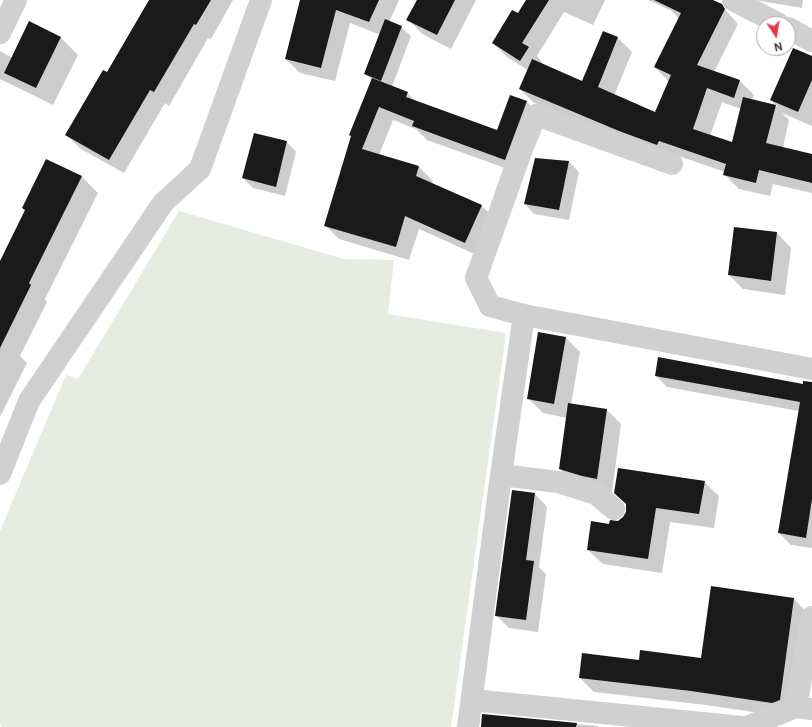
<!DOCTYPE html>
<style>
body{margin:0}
#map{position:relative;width:812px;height:727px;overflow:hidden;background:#fff;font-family:"DM Sans",sans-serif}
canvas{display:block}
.north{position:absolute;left:756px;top:16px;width:40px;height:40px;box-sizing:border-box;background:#fff;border:1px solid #adadad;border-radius:50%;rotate:168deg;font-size:11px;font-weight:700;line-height:16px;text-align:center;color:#333}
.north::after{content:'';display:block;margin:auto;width:14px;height:18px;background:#e63946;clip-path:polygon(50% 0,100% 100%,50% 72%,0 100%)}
</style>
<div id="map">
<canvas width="812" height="727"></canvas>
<div class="north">N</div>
</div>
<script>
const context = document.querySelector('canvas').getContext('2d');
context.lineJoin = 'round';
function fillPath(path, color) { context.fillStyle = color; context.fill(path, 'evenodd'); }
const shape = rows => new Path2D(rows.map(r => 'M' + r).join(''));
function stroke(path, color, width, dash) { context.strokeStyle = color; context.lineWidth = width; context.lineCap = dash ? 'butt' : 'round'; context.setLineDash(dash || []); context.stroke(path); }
fillPath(shape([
 [179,211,344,259,394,260,388,314,506,333,451,727,2,727,0,722,0,531,66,375,78,379]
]), '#e6ecdf');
fillPath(shape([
 [153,0,233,0,211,39,208,38,169,106,165,103,124,173,81,149,66,135,107,74],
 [301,0,399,0,389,22,401,27,411,36,392,87,407,93,417,102,498,132,527,102,541,116,519,173,427,140,416,129,393,120,379,155,419,167,433,181,432,184,482,206,496,220,479,256,419,229,409,260,339,239,325,225,372,80,366,74,381,35,350,23,335,81,300,73,286,59],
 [418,0,476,0,451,49,422,34,408,19],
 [527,0,605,0,593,25,564,12,537,56,542,62,541,64,582,82,603,32,618,38,632,52,614,96,656,113,669,82,655,67,679,19,672,11,648,0,711,0,721,5,738,24,714,72,740,81,754,95,752,100,778,107,771,100,812,57,812,126,782,113,789,120,783,148,812,155,812,193,773,184,770,196,739,189,724,174,725,172,673,154,634,145,534,103,520,89,528,70,507,57,493,43,518,15],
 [722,102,741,109,732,144,710,136],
 [755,0,803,0,802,8],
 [60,37,78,55,53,105,0,79,0,51,12,58],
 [287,142,296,152,285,196,253,188,243,178],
 [536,159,569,162,579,172,569,220,534,214,525,204],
 [47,160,82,177,98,193,45,299,47,302,20,356,27,363,0,417,0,263,26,211],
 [777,233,791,248,785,295,743,289,729,275],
 [565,337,580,352,571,405,607,410,621,424,612,493,597,491,574,484,560,469,567,418,543,413,528,398],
 [656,376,812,386,812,548,791,545,779,533,799,411,667,387],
 [704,482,719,496,714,528,670,522,662,573,603,564,588,550,610,525],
 [535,494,547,507,539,567,546,574,538,632,509,628,496,615],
 [794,599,808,613,787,717,706,705,594,692,580,678,640,661,702,659],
 [483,715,598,726,599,727,482,727]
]), '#0003');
fillPath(shape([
 [149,0,211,0,196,25,194,24,154,92,150,90,109,160,65,135,103,70,107,72],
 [300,0,379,0,369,22,336,10,321,68,285,59],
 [417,0,455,0,437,35,406,20],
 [526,0,549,0,522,43,529,47,520,61,492,43,512,10,518,13],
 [654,0,713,0,722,4,725,9,697,65,740,80,734,98,707,88,693,129,732,142,743,97,776,105,766,143,812,154,812,183,759,170,756,183,723,175,726,164,659,141,657,145,619,131,519,89,532,59,582,81,603,31,618,37,598,87,655,112,671,75,654,67,681,13],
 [385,19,402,26,381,81,364,74],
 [29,21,61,37,36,88,4,73],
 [793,48,812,56,812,80,798,112,770,100],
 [372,78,408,92,406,97,497,130,510,95,527,101,505,160,412,126,414,121,379,107,362,149,419,166,416,176,482,205,465,243,405,216,396,247,324,226,351,136,349,135],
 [254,133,287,141,276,187,242,178],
 [535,158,569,161,559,210,524,204],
 [46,159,82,176,29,283,31,285,0,348,0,261,25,210,22,208],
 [734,227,777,232,771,281,728,275],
 [538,332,566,337,554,404,527,399],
 [658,357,803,384,803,381,812,382,812,499,806,538,778,533,800,402,655,376],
 [568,403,607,409,597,479,582,476,559,469],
 [618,468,705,481,699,514,656,508,648,559,587,550,591,521,609,524,610,520,618,521,623,517,626,512,626,504,614,493],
 [512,490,535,493,526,560,534,561,526,620,495,616],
 [711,586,794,598,780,700,772,703,691,691,579,678,582,653,639,660,640,650,701,658],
 [482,714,577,723,576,727,481,727]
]), '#1a1a1a');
stroke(shape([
 [733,0,779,24],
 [788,28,812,41],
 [0,33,16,0],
 [524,315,812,369],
 [0,474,29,401,163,203,200,169,261,0],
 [501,475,558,482,596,494,614,509],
 [472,700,742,727],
 [796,707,812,617],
 [468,727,501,475,524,315,490,306,476,278,522,149,536,115,672,164],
 [747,727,796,707,812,709]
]), '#d0d0d0', 22);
</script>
